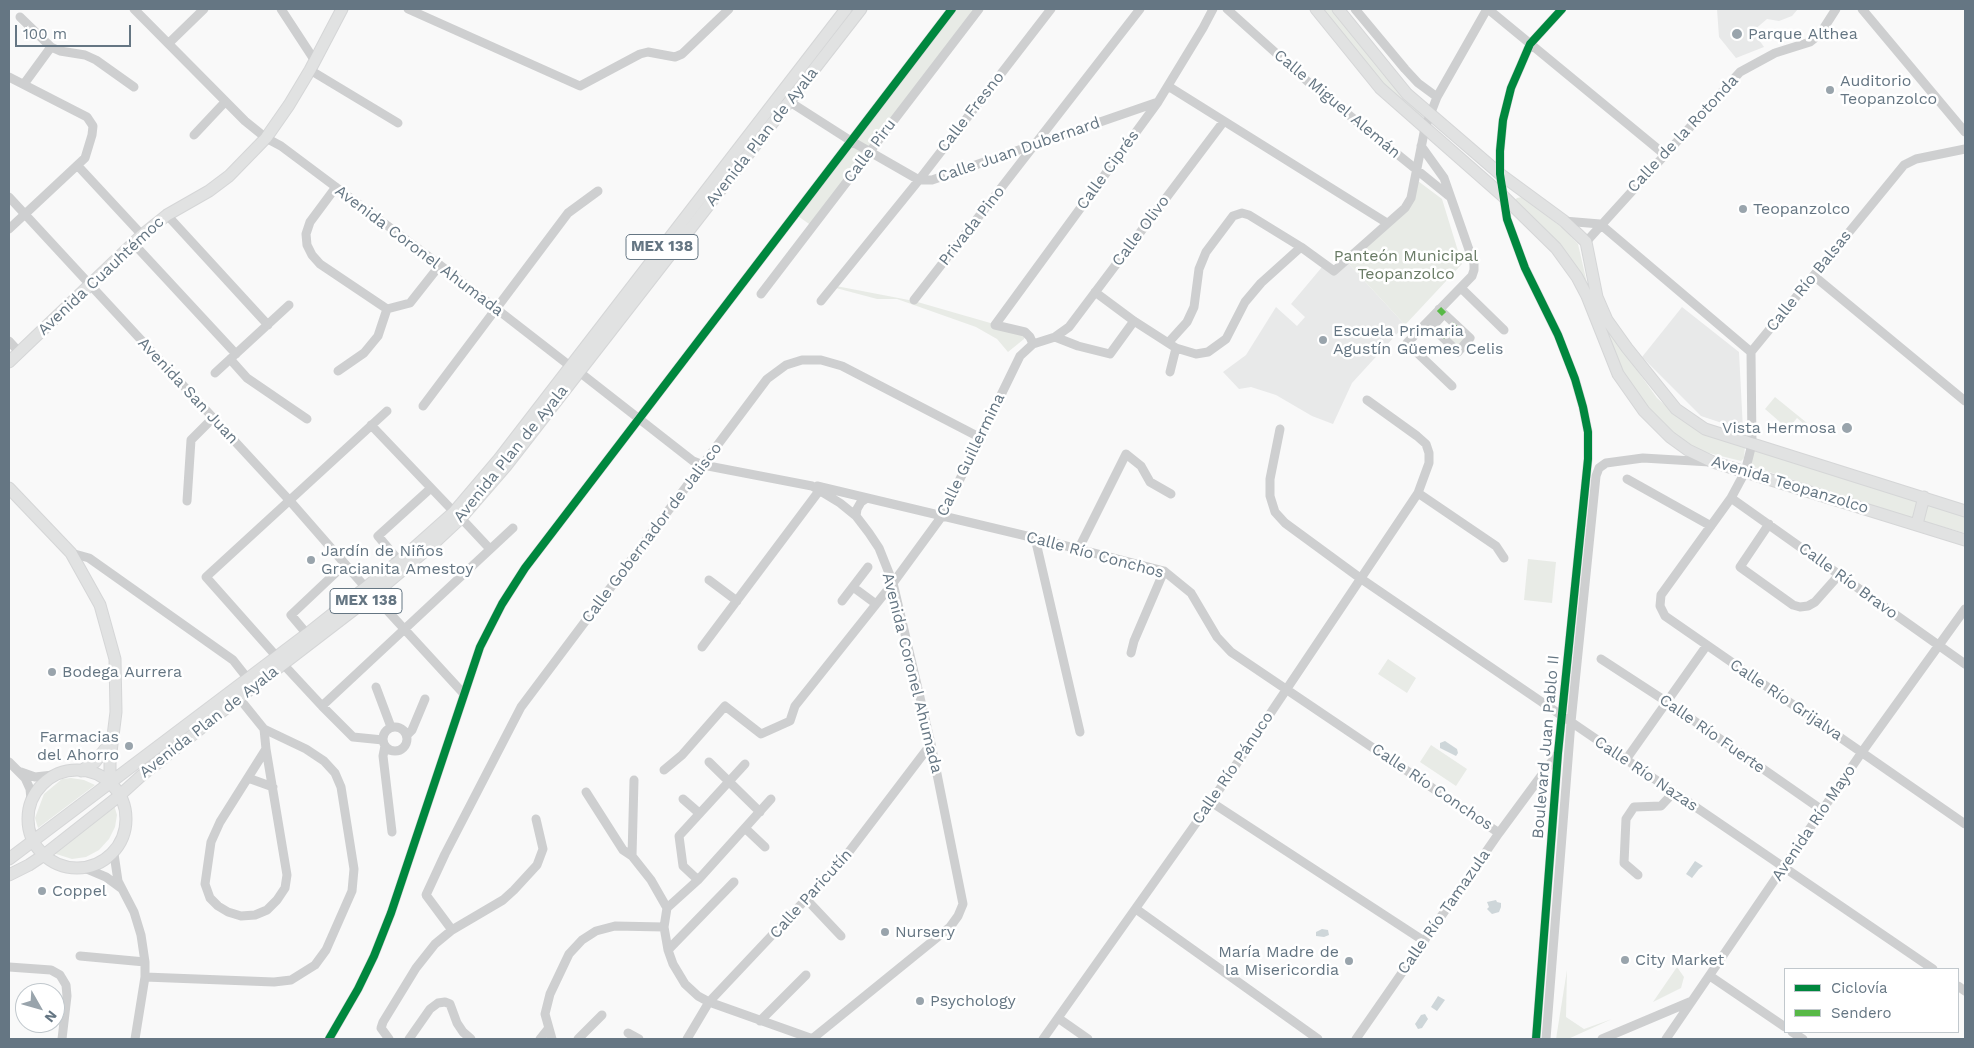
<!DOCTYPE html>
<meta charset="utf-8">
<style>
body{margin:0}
#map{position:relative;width:1974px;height:1048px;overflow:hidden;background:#f9f9f9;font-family:"Work Sans",sans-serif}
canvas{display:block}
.frame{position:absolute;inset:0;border:10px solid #657683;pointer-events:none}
.legend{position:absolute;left:1784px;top:968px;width:175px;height:65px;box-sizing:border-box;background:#fff;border:1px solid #c1c8cd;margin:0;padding:6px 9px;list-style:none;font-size:15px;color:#657683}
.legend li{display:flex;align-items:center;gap:10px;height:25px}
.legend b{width:25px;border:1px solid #c1c8cd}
.north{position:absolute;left:15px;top:983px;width:50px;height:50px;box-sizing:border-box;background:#fff;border:1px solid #c1c8cd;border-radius:50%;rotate:128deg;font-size:14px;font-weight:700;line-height:20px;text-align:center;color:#657683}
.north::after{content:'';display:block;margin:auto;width:18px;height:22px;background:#99a4ac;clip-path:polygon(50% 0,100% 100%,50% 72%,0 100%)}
.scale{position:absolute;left:15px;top:25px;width:116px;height:22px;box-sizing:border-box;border:2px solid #657683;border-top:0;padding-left:6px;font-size:15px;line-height:18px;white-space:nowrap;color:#657683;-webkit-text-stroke:4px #fff;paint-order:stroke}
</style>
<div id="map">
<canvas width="1974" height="1048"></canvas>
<div class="frame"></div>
<ul class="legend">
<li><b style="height:6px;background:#00873e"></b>Ciclovía</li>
<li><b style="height:6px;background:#58b947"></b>Sendero</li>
</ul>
<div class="north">N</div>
<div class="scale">100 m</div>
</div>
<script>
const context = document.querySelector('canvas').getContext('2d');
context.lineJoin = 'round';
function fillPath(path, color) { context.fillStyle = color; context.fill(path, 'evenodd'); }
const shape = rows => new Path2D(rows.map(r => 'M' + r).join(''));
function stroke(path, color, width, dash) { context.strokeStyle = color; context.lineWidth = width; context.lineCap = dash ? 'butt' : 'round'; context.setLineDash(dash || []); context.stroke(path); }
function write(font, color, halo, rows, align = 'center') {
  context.font = font + ' "Work Sans",sans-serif'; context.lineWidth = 5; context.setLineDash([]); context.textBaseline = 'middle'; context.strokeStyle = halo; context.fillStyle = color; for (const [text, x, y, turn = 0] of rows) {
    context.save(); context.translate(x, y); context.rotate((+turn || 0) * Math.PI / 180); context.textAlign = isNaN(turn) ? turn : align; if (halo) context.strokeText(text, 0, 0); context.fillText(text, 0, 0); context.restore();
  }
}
fillPath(shape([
 [1717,9,1798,9,1792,16,1779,21,1767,19,1753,31,1764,47,1736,58,1719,37],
 [1348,263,1405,325,1352,383,1333,424,1312,416,1276,395,1251,387,1239,389,1223,372,1246,355,1276,307,1297,326,1305,317,1291,304,1322,267,1335,274],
 [1682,307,1739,352,1743,430,1701,416,1642,357]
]), '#e8e9e9');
fillPath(shape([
 [952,9,979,9,812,226,795,214],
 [1316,9,1338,9,1430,115,1425,128,1397,105],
 [1418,181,1442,199,1462,264,1405,325,1348,263,1405,209],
 [1522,197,1564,229,1578,244,1587,283,1584,283,1515,200,1517,198],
 [836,286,914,301,1025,333,1024,339,1008,352,997,339,976,327,897,299,877,299,836,288],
 [1597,314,1657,398,1681,419,1745,446,1744,458,1741,461,1705,452,1683,441,1669,431,1652,413,1619,372],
 [1455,327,1466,337,1457,347,1446,337],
 [1775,397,1807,423,1805,425,1797,418,1788,429,1765,409],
 [1754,447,1965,514,1965,533,1904,516,1751,466],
 [1528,559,1556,562,1552,603,1524,600],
 [1388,659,1416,678,1407,693,1378,674],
 [1431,745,1467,769,1456,786,1420,762],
 [71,778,84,780,95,785,38,828,35,818,44,794,62,779],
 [114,805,117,815,115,827,109,839,99,850,86,857,72,859,53,853],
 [1677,967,1684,977,1681,988,1653,1002],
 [1567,970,1566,1017,1584,1029,1612,1019,1568,1039,1556,1039]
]), '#e8ebe6');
fillPath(shape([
 [1445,741,1457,749,1458,753,1456,756,1440,748,1440,743],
 [1695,861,1703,866,1699,869,1692,878,1686,874],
 [1496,900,1497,902,1501,903,1501,907,1499,912,1492,914,1487,909,1489,907,1487,902],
 [1322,929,1328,930,1329,935,1324,937,1316,936,1316,932],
 [1438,996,1445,1000,1437,1011,1431,1007],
 [1425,1014,1428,1019,1422,1028,1418,1029,1415,1024,1421,1015]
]), '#ced6d9');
const major = shape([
 [1316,9,1380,88,1504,197,1556,248,1577,277,1587,296,1618,374,1644,411,1670,437,1688,450,1713,462,1965,540],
 [1338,9,1407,94,1500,174,1564,221,1586,242,1597,297,1607,320,1627,348,1676,409,1705,429,1965,511],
 [9,362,142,235,167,215,209,191,229,176,266,138,289,105,310,70,342,9],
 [9,488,71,553,100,605,115,659,116,712,110,760,110,784],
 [1917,524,1924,497],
 '28 819a49 49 0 1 1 98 0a49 49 0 1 1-98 0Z',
 [81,771,95,762,110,743],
 [9,859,307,634,399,561,454,512,499,459,846,9],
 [9,875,29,865,44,855,119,796,141,776,239,698,373,595,431,546,461,518,506,466,861,9]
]);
stroke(major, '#d5d6d7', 13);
stroke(shape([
 [134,9,245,121,266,138,281,146,440,265,570,366],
 [281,9,315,61],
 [408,9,580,86,640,54,648,52,675,57,682,54,729,9],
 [1227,9,1307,81,1449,196],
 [1355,9,1405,69,1418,83,1437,97],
 [1488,9,1664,154],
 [1862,9,1965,132],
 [20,17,51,47,60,51,85,55,96,60,134,87],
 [169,43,204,9],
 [310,70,398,123],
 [9,77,87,117,93,126,92,135,85,158,9,229],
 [24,84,51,47],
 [1168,86,1387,223],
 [785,97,790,102,851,141,919,180,932,180,1158,102],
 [194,135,225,102],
 [1421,146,1444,178,1474,264,1474,270,1472,276,1407,343,1452,386],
 [1965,149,1916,159,1904,165,1751,352,1752,444,1745,472,1731,498,1661,595,1660,606,1665,616,1965,824],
 [78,166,142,235],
 [336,187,310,222,306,234,307,245,312,255,320,264,387,309],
 [9,197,290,501,366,588],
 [167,215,268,325],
 [1564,221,1600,224,1751,352],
 [1586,242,1740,72,1775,53,1810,42,1820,34,1836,9],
 [133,243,236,354],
 [1814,276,1965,401],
 [1461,288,1504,330],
 [1095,292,1134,321,1176,348,1196,354,1208,352,1226,339,1245,302,1261,283,1301,247],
 [761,294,979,9],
 [914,300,1140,9],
 [821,301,919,180,1051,9],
 [387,309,410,303,440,265],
 [1439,309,1470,338,1458,352,1432,327,1444,314],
 [1055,337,1078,346,1110,354,1134,321],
 [9,341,19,352],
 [1168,343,1187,322,1194,307,1199,269,1206,252,1233,216,1242,213,1249,215,1301,247,1334,271,1405,208,1411,198,1425,128,1437,97,1487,9],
 [1033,344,1030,337,1025,332,995,325,1158,102,1203,28,1213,9],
 [230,359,247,378,307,419],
 [338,371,364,353,378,336,387,309],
 [578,371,693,461,703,465,812,486,840,503,856,516,869,533,879,548,893,583,931,744,963,904,958,916,950,927,812,1039],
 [1170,372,1176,348],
 [215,373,289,305],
 [423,406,568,213,598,191],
 [371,425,454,512],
 [1280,429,1270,479,1270,496,1275,512,1285,523,1360,578,1933,969],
 [1627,479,1711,526],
 [817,486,1035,538,1164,571,1191,593,1217,637,1231,652,1499,833],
 [1418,493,1496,546,1504,558],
 [1731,498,1965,664],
 [187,501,191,440,213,418],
 [856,516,857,509,861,502,867,498],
 [461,518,490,549],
 [1769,524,1740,567,1793,605,1800,607,1808,606,1815,602,1839,575],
 [1035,538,1080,732],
 [1078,550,1126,454,1141,466,1150,482,1171,494],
 [71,553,89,558,233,660,248,679],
 [399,561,378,536,431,488],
 [709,580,737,601],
 [853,587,876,604],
 [373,595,463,693],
 [842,601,868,567],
 [307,634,291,615,345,564],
 [702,647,822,487],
 [1131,653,1134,641,1164,571],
 [277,657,206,577,387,411],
 [1601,659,1667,702,1822,810],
 [283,664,322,706,353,737,383,740],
 [376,687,391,727],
 [322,706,513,528],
 '383 739a12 12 0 1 1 24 0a12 12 0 1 1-24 0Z',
 [264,729,266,749,220,822,211,842,205,884,210,898,218,906,228,912,241,916,255,915,267,910,277,900,285,888,287,875,266,749],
 [407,735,412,730,425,699],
 [385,746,383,756,392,832],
 [1625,761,1707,645],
 [9,762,25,778,30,789,31,799],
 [709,762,760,812],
 [664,770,682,755,725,706,761,734,790,721,795,706,893,583,942,516,1020,356,1033,344,1055,337,1069,327,1224,121],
 [21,772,35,777,53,775],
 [248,778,273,787],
 [586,792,623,850,632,856,651,880,667,908],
 [683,799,699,813],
 [771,799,698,880,667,908,664,927,668,950,673,964,685,984,698,996,709,1002,813,1039],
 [1211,802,1424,941],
 [746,829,765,847],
 [114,854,118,881,134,912,141,935,145,962,145,977,135,1039],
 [632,856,634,780],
 [87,869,106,877,121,888],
 [1638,875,1624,863,1626,819,1634,807,1661,806,1673,793],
 [698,880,683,866,679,836,745,764],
 [807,900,841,936],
 [1136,909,1318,1039],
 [452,930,426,895,445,854,521,707,767,379,786,365,802,360,821,360,842,366,979,437],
 [668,950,734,882],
 [80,956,145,962],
 [9,967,51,970,60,975,66,985,67,996,62,1039],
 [1710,976,1785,1027],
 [145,977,274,982,291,980,315,965,326,950,352,891,354,869,341,787,335,773,324,761,306,749,264,729,239,698],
 [1958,986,1965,991],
 [1058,1018,1088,1039],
 [760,1021,806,975],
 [1792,1032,1803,1039],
 [628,1033,639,1039],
 [329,1039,358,989,374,956,391,913,480,647,502,604,525,568,952,9],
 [389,1039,381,1028,383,1022,416,968,435,944,452,930,503,900,514,890,537,865,543,849,536,819],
 [409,1039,430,1009,438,1003,445,1002,450,1004,457,1023,463,1032,471,1039],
 [540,1039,548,1029],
 [552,1039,545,1014,550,994,569,954,582,940,596,931,615,926,664,927],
 [578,1039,602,1015],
 [687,1039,709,1002,842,861,931,744],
 [1043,1039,1211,802,1418,493,1429,463,1429,453,1426,444,1417,436,1367,400],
 [1356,1039,1499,833,1558,753],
 [1536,1039,1558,753,1588,459,1588,432,1583,407,1575,379,1558,335,1525,268,1507,219,1500,174,1500,151,1503,120,1511,88,1521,65,1530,44,1562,9],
 [1546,1039,1571,722,1596,476,1599,468,1606,463,1643,458,1710,462],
 [1602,1039,1692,1001],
 [1666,1039,1862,752,1965,609]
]), '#cecfd0', 9);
stroke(major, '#e1e2e2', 11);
stroke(shape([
 [1439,309,1444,314],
 [1442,337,1455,324]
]), '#58b947', 6, [12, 6]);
stroke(shape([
 [329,1039,358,989,374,956,391,913,480,647,502,604,525,568,952,9],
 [1536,1039,1558,753,1588,459,1588,432,1583,407,1575,379,1558,335,1525,268,1507,219,1500,174,1500,151,1503,120,1511,88,1521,65,1530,44,1562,9]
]), '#00873e', 8);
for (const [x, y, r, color] of [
 [1737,34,6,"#99a4ac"],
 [1830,90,5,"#99a4ac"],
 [1743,209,5,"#99a4ac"],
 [1323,340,5,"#99a4ac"],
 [1847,428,6,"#99a4ac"],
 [311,560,5,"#99a4ac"],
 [52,672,5,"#99a4ac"],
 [129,746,5,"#99a4ac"],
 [42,891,5,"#99a4ac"],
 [885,932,5,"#99a4ac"],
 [1625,960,5,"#99a4ac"],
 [1349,961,5,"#99a4ac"],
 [920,1001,5,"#99a4ac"]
]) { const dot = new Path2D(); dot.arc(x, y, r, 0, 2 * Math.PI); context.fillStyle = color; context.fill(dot); stroke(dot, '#fff', 2); }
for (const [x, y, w] of [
 [662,247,72],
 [366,601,72]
]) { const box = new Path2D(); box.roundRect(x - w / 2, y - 12.5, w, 25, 4); context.fillStyle = '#fff'; context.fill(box); stroke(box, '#657683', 1); }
write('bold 15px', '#657683', null, [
 ["MEX 138",662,247],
 ["MEX 138",366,601]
]);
write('16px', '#657683', '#fff', [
 ["Parque Althea",1748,34],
 ["Auditorio",1840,81],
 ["Teopanzolco",1840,99],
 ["Teopanzolco",1753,209],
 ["Escuela Primaria",1333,331],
 ["Agustín Güemes Celis",1333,349],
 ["Vista Hermosa",1836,428,"right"],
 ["Jardín de Niños",321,551],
 ["Gracianita Amestoy",321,569],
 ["Bodega Aurrera",62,672],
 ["Farmacias",119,737,"right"],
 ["del Ahorro",119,755,"right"],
 ["Coppel",52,891],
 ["Nursery",895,932],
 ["María Madre de",1339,952,"right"],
 ["la Misericordia",1339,970,"right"],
 ["City Market",1635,960],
 ["Psychology",930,1001]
], 'left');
write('16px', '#657683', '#fff', [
 ["Calle Miguel Alemán",1337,104,40],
 ["Calle Fresno",971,112,-52],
 ["Calle de la Rotonda",1683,134,-47],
 ["Avenida Plan de Ayala",762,137,-52],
 ["Calle Juan Dubernard",1019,150,-19],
 ["Calle Piru",870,151,-53],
 ["Calle Ciprés",1108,170,-54],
 ["Privada Pino",972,226,-52],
 ["Calle Olivo",1141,231,-53],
 ["Avenida Coronel Ahumada",419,251,37],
 ["Avenida Cuauhtémoc",101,276,-43],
 ["Calle Río Balsas",1809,281,-51],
 ["Avenida San Juan",188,391,47],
 ["Avenida Plan de Ayala",511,454,-51],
 ["Calle Guillermina",971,455,-64],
 ["Avenida Teopanzolco",1790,485,17],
 ["Calle Gobernador de Jalisco",652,533,-53],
 ["Calle Río Conchos",1095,555,15],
 ["Calle Río Bravo",1848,581,36],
 ["Avenida Coronel Ahumada",912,673,76],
 ["Calle Río Grijalva",1786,700,34],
 ["Avenida Plan de Ayala",209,722,-38],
 ["Calle Río Fuerte",1712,734,35],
 ["Boulevard Juan Pablo II",1546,747,-85],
 ["Calle Río Pánuco",1233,768,-56],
 ["Calle Río Nazas",1646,774,34],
 ["Calle Río Conchos",1432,787,34],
 ["Avenida Río Mayo",1814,823,-56],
 ["Calle Paricutín",811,894,-48],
 ["Calle Río Tamazula",1444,912,-55]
]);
write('16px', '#687a64', '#fff', [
 ["Panteón Municipal",1406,256],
 ["Teopanzolco",1406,274]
]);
</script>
